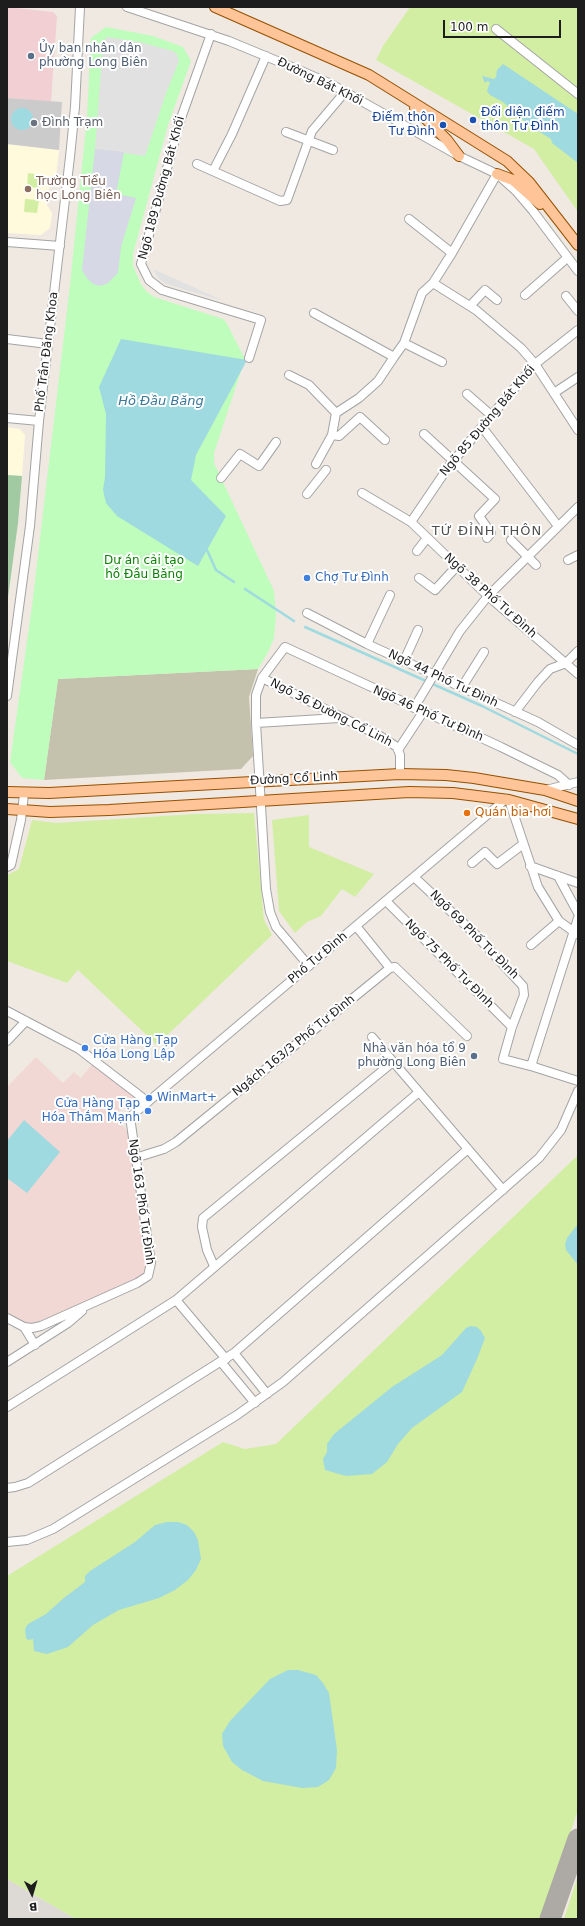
<!DOCTYPE html>
<meta charset="utf-8">
<style>
body{margin:0}
#map{position:relative;width:585px;height:1926px;overflow:hidden;background:#efe9e2;font-family:"DejaVu Sans",sans-serif}
canvas{display:block}
.frame{position:absolute;inset:0;border:8px solid #1d1d1d;pointer-events:none}
.north{position:absolute;left:12px;top:1874px;width:40px;height:40px;-webkit-text-stroke:3px #fff;paint-order:stroke;rotate:175deg;font-size:11px;font-weight:700;line-height:16px;text-align:center;color:#1d1d1d}
.north::after{content:'';display:block;margin:auto;width:14px;height:18px;background:#1d1d1d;clip-path:polygon(50% 0,100% 100%,50% 72%,0 100%)}
.scale{position:absolute;left:443px;top:20px;width:118px;height:18px;box-sizing:border-box;border:2px solid #1d1d1d;border-top:0;padding-left:5px;font-size:12px;line-height:14px;white-space:nowrap;color:#1d1d1d;-webkit-text-stroke:3px #fff;paint-order:stroke}
</style>
<div id="map">
<canvas width="585" height="1926"></canvas>
<div class="frame"></div>
<div class="north">B</div>
<div class="scale">100 m</div>
</div>
<script>
const context = document.querySelector('canvas').getContext('2d');
context.lineJoin = 'round';
function fillPath(path, color) { context.fillStyle = color; context.fill(path, 'evenodd'); }
const shape = rows => new Path2D(rows.map(r => 'M' + r).join(''));
function stroke(path, color, width, dash) { context.strokeStyle = color; context.lineWidth = width; context.lineCap = dash ? 'butt' : 'round'; context.setLineDash(dash || []); context.stroke(path); }
function write(font, color, halo, rows, align = 'center') {
  context.font = font + ' "DejaVu Sans",sans-serif'; context.lineWidth = 4; context.setLineDash([]); context.textBaseline = 'middle'; context.strokeStyle = halo; context.fillStyle = color; for (const [text, x, y, turn = 0] of rows) {
    context.save(); context.translate(x, y); context.rotate((+turn || 0) * Math.PI / 180); context.textAlign = isNaN(turn) ? turn : align; if (halo) context.strokeText(text, 0, 0); context.fillText(text, 0, 0); context.restore();
  }
}
fillPath(shape([
 [7,7,53,12,57,16,51,102,7,98]
]), '#f2cfd3');
fillPath(shape([
 [7,144,59,150,56,177,50,183,47,205,52,213,50,228,41,235,7,233],
 [7,427,20,429,25,435,22,476,7,475]
]), '#fffadb');
fillPath(shape([
 [7,98,62,102,59,150,7,144]
]), '#cbcbcb');
fillPath(shape([
 [36,1057,63,1083,74,1072,81,1078,93,1063,136,1098,136,1104,131,1112,126,1108,122,1108,115,1116,128,1132,147,1265,146,1270,140,1278,37,1324,28,1326,7,1316,7,1087]
]), '#f2d8d4');
fillPath(shape([
 [7,1879,76,1919,7,1919]
]), '#ddd9d4');
fillPath(shape([
 [258,669,249,697,253,756,241,769,44,780,58,679]
]), '#c4c1ad');
fillPath(shape([
 [410,7,578,7,578,212,534,149,376,60,383,46],
 [28,173,41,175,40,188,27,187],
 [25,199,39,200,37,213,24,212],
 [254,813,264,920,272,935,157,1045,78,970,67,983,7,961,7,875,19,869,32,820,56,823,195,814],
 [309,815,309,847,374,874,355,897,342,889,321,916,307,922,295,933,279,911,272,820],
 [578,1155,578,1810,541,1919,76,1919,7,1879,7,1576,223,1442,245,1449,276,1444],
 [578,1876,578,1919,564,1919]
]), '#d2eea3');
fillPath(shape([
 [7,475,22,476,18,523,7,605]
]), '#a1caa2');
fillPath(shape([
 [106,27,153,36,183,47,191,61,168,125,133,254,133,266,141,284,146,291,154,297,223,319,226,322,245,359,214,453,214,463,274,591,276,615,274,638,268,652,258,669,58,679,44,780,22,778,10,762,32,606,70,285,87,117,91,38]
]), '#befdbb');
fillPath(shape([
 [107,37,139,42,173,51,177,54,179,61,166,93,145,156,95,149,103,42],
 [153,269,224,301,166,284,158,278]
]), '#e1e1e1');
fillPath(shape([
 [95,149,124,152,116,194,136,198,121,247,118,273,107,284,99,286,93,284,86,277,82,270]
]), '#d6d8e5');
fillPath(shape([
 [503,64,578,114,578,163,552,143,551,139,530,126,503,102,490,95,487,91,490,82,487,81,485,83,482,76,494,79,496,77,497,70],
 '11 119a11 11 0 1 1 22 0a11 11 0 1 1-22 0Z',
 [121,339,247,360,196,455,191,480,226,516,198,566,117,516,106,503,103,490,105,477,106,414,99,387],
 [24,1120,60,1152,27,1193,7,1178,7,1141],
 [578,1224,578,1265,566,1250,565,1244,567,1238],
 [471,1326,477,1327,481,1331,485,1338,477,1359,462,1392,412,1428,398,1444,387,1462,372,1474,346,1476,325,1470,323,1459,327,1452,327,1444,334,1434,392,1387,442,1355,466,1328],
 [167,1522,178,1522,187,1525,194,1532,198,1540,201,1559,196,1570,188,1580,175,1590,159,1598,119,1610,93,1625,68,1647,47,1654,34,1651,33,1639,28,1640,26,1638,25,1629,28,1624,46,1614,64,1598,85,1582,85,1576,90,1571,135,1542,155,1525],
 [288,1670,298,1670,316,1675,323,1683,329,1693,337,1750,336,1768,329,1780,318,1787,302,1788,263,1781,242,1770,232,1762,223,1746,222,1734,230,1721,270,1679]
]), '#9fdae0');
stroke(shape([
 [207,550,216,570,234,582],
 [245,589,294,621],
 [305,627,482,706,578,754]
]), '#9fdae0', 2.5);
stroke(shape([
 [550,1919,578,1839]
]), '#adaaa6', 21);
const minor = shape([
 [127,7,229,41,299,70,331,84,459,156,497,174,516,191,533,211,578,271],
 [496,29,578,94],
 [211,34,180,121,141,264,149,280,162,290,261,320,249,358],
 [286,132,333,150],
 [197,164,280,201,287,200,312,131,345,92],
 [213,171,232,134,266,56],
 [409,219,452,253],
 [7,242,60,246],
 [433,283,476,310,521,348,535,364,578,430],
 [525,295,567,258],
 [566,296,578,311],
 [470,306,485,290,497,300],
 [314,313,394,357],
 [7,339,48,344],
 [404,343,442,362],
 [289,375,309,385,336,413],
 [554,393,578,377],
 [467,394,491,415],
 [7,418,39,421],
 [482,427,558,526],
 [424,434,495,499,479,516,491,533,487,538],
 [332,435,339,436,360,417,385,440],
 [316,464,332,435,336,413,359,398,378,381,394,357,404,343,422,293,433,283,452,253,497,174],
 [221,478,240,454,259,466,276,442],
 [362,493,411,522,488,596,578,674],
 [307,494,326,470],
 [411,522,449,466,535,364,578,330],
 [511,540,536,565],
 [417,551,427,538],
 [568,560,578,555],
 [419,578,435,590,457,566],
 [307,613,367,644,538,722,578,745],
 [367,644,390,595],
 [404,661,418,630],
 [262,678,380,736,397,747,400,755,400,774],
 [462,687,484,652],
 [7,696,30,526,39,421,70,157,75,107,80,7],
 [414,708,460,631,488,596,578,507],
 [515,712,538,682,550,669,566,663,578,651],
 [256,723,339,718],
 [398,750,423,712],
 [546,790,578,782],
 [509,800,538,887,559,921,577,934],
 [472,863,485,852,497,864,522,845],
 [530,866,578,883],
 [7,867,11,865,21,820,24,794],
 [558,876,578,913],
 [414,877,474,933,523,986,524,995,512,1027,503,1059,534,1067],
 [386,901,512,1027],
 [578,918,532,1063,534,1067,578,1081],
 [356,926,390,968],
 [531,945,559,921],
 [309,966,276,927,270,912,266,889,256,723,256,695,262,678,285,647,501,747,558,775,569,785],
 [7,1011,79,1049,148,1102],
 [372,1037,503,1190],
 [7,1041,26,1021],
 [135,1158,164,1149,176,1142,390,968,395,967,467,1036],
 [214,1266,207,1250,202,1227,203,1218,393,1062],
 [176,1300,226,1359],
 [7,1318,24,1327,32,1328,41,1326,137,1283,148,1276,151,1263,130,1117,506,799],
 [24,1327,35,1345],
 [234,1353,267,1394],
 [7,1362,68,1323,82,1311],
 [221,1362,255,1403],
 [7,1407,176,1300,419,1092],
 [7,1488,15,1487,28,1483,234,1353,468,1149],
 [7,1542,27,1540,53,1529,237,1415,283,1382,539,1158,561,1130,578,1091]
]);
const major = shape([
 [215,7,369,75,507,161,529,182,578,245],
 [415,108,447,140,459,156],
 [497,174,513,180,540,204],
 [7,792,49,793,400,774,446,775,474,778,545,790,578,801],
 [7,809,50,812,109,810,409,792,453,793,509,800,578,819]
]);
stroke(minor, '#a4a4a4', 10);
stroke(major, '#965000', 12);
stroke(minor, '#fff', 8);
stroke(major, '#ffc497', 10);
for (const [x, y, r, color] of [
 [31,56,4,"#5c6f8a"],
 [473,120,4,"#1a4fb4"],
 [34,123,4,"#6b7280"],
 [443,125,4,"#1a4fb4"],
 [28,189,4,"#8d6e63"],
 [307,578,4,"#3f7fe0"],
 [467,813,4,"#e8710a"],
 [85,1048,4,"#3f7fe0"],
 [474,1056,4,"#5c6f8a"],
 [149,1098,4,"#3f7fe0"],
 [148,1111,4,"#3f7fe0"]
]) { const dot = new Path2D(); dot.arc(x, y, r, 0, 2 * Math.PI); context.fillStyle = color; context.fill(dot); stroke(dot, '#fff', 1.5); }
write('12px', '#4e5e75', '#fff', [
 ["Ủy ban nhân dân",39,49],
 ["phường Long Biên",39,63],
 ["Nhà văn hóa tổ 9",466,1049,"right"],
 ["phường Long Biên",466,1063,"right"]
], 'left');
write('12px', '#1d1d1d', '#fff', [
 ["Đường Bát Khối",320,82,26],
 ["Ngõ 189 Đường Bát Khối",162,188,-75],
 ["Phố Trần Đăng Khoa",47,352,-83],
 ["Ngõ 85 Đường Bát Khối",488,421,-50],
 ["Ngõ 38 Phố Tư Đình",490,596,42],
 ["Ngõ 44 Phố Tư Đình",443,679,25],
 ["Ngõ 36 Đường Cổ Linh",331,713,27],
 ["Ngõ 46 Phố Tư Đình",428,714,24],
 ["Đường Cổ Linh",294,779,-3],
 ["Ngõ 69 Phố Tư Đình",474,935,45],
 ["Phố Tư Đình",318,958,-40],
 ["Ngõ 75 Phố Tư Đình",449,964,45],
 ["Ngách 163/3 Phố Tư Đình",294,1046,-39],
 ["Ngõ 163 Phố Tư Đình",141,1202,82]
]);
write('12px', '#164399', '#fff', [
 ["Đối diện điếm",481,113],
 ["thôn Tư Đình",481,127],
 ["Điếm thôn",435,118,"right"],
 ["Tư Đình",435,132,"right"]
], 'left');
write('12px', '#5b616d', '#fff', [
 ["Đình Trạm",42,123]
], 'left');
write('12px', '#785e54', '#fff', [
 ["Trường Tiểu",36,182],
 ["học Long Biên",36,196]
], 'left');
write('12px', '#0a8303', '#fff', [
 ["Dự án cải tạo",144,561],
 ["hồ Đầu Băng",144,575]
]);
write('12px', '#366cbe', '#fff', [
 ["Chợ Tư Đình",315,578],
 ["Cửa Hàng Tạp",93,1041],
 ["Hóa Long Lập",93,1055],
 ["WinMart+",157,1098],
 ["Cửa Hàng Tạp",140,1104,"right"],
 ["Hóa Thắm Mạnh",140,1118,"right"]
], 'left');
write('12px', '#c56008', '#fff', [
 ["Quán bia hơi",475,813]
], 'left');
write('italic 13px', '#3b789b', '#fff', [
 ["Hồ Đầu Băng",161,402]
]);
context.letterSpacing = '1px';
write('13px', '#505050', '#fff', [
 ["TỨ ĐỈNH THÔN",487,532]
]);
context.letterSpacing = '0px';
</script>
